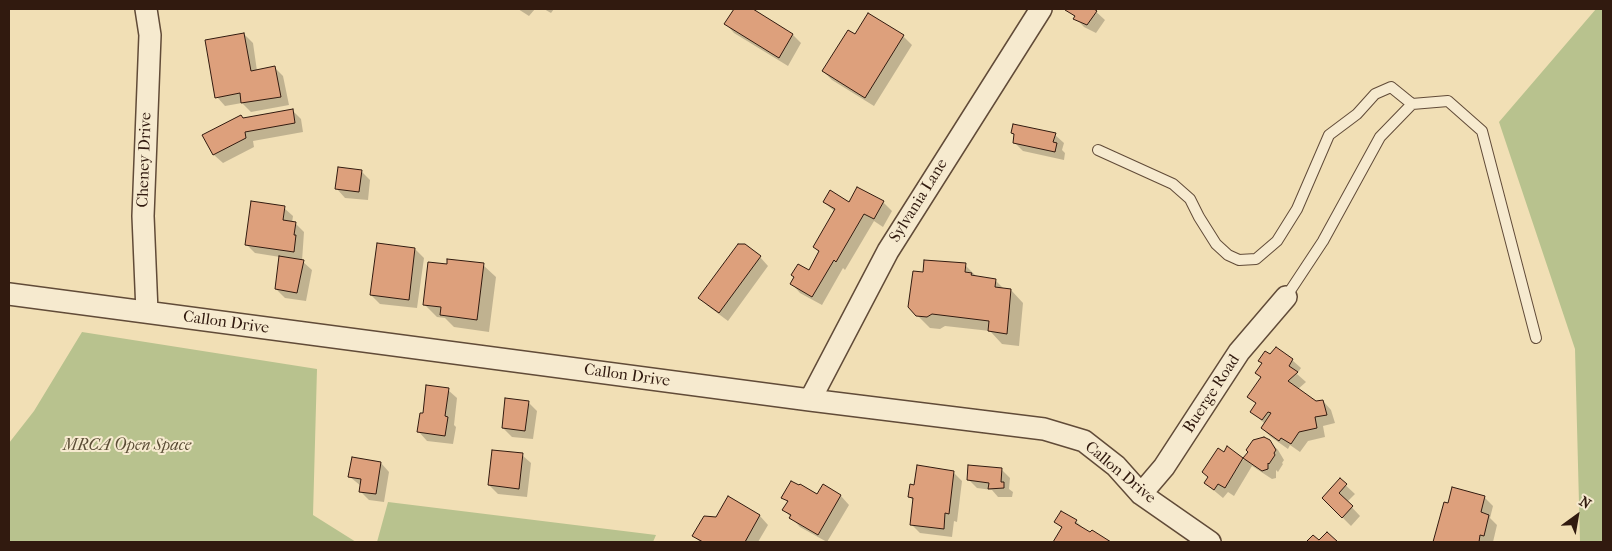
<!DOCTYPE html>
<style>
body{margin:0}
#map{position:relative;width:1612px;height:551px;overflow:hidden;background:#f1dfb5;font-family:"IM FELL French Canon",serif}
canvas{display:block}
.frame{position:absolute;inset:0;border:10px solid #311a0f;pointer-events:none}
.north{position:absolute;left:1552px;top:491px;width:50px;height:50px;-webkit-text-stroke:4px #f6eacf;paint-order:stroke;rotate:32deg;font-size:14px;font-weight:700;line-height:20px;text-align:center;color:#311a0f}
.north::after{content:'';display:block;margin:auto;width:18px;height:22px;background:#311a0f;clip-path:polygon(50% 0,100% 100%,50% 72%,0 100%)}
</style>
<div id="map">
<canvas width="1612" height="551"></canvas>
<div class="frame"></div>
<div class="north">N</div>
</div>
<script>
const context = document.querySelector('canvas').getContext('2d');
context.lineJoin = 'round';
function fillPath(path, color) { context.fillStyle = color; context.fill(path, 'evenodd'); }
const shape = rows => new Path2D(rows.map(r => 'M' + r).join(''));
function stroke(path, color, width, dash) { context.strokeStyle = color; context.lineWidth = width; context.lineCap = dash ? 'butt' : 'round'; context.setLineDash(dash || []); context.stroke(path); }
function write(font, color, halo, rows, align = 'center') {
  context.font = font + ' "IM FELL French Canon",serif'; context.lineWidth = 4; context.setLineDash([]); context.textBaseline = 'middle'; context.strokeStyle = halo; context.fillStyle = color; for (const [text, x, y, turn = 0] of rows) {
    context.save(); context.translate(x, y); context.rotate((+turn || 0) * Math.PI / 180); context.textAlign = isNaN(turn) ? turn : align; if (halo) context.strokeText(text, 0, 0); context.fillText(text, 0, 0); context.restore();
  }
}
fillPath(shape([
 [1596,9,1603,9,1603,542,1580,542,1575,349,1499,122],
 [82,332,317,369,313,515,356,542,9,542,9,443,34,411],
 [388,502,656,535,653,542,377,542]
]), '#b8c28e');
fillPath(shape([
 [518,9,535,9,529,16],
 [544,9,557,9,554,9,551,13],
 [735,9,751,9,793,35,801,43,788,66,734,33,726,24],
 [1067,9,1093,9,1105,20,1096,33,1084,27],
 [244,34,253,43,257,71,275,68,283,76,289,105,251,112,242,103,225,106,217,97],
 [855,36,903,36,912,45,874,106,832,80,823,71],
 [292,110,301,119,303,132,253,141,254,147,223,163,214,155,204,135,244,119],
 [1012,133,1055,135,1064,143,1062,150,1065,153,1064,160,1023,151,1014,142,1015,136],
 [361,171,370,180,368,200,345,198,337,189],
 [858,189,883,202,892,211,883,227,874,221,845,270,843,268,822,305,800,293,792,284,809,272,820,253,814,247,835,212,824,202,849,203],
 [284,208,293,216,292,223,295,223,304,232,302,261,312,270,306,301,285,298,276,289,280,257,255,253,246,244],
 [415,249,424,258,417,308,380,304,371,295],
 [760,257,768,266,728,321,708,306,699,297],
 [483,265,496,277,489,332,454,327,445,318,437,317,424,304,448,266],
 [965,265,978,278,995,280,1004,289,1011,290,1023,303,1019,346,1002,344,990,331,945,326,940,329,930,328,917,315,924,273],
 [1271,356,1292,360,1301,368,1297,374,1306,382,1297,390,1316,403,1323,401,1331,410,1335,423,1323,426,1325,437,1308,441,1300,452,1290,445,1288,449,1271,437,1262,428,1265,424,1252,411,1257,404,1249,396,1262,377],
 [448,390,457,398,454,425,456,427,453,444,427,441,419,432,424,415],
 [528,402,537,411,533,439,512,437,503,428],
 [1269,441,1278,450,1284,460,1282,463,1283,464,1278,472,1276,470,1276,478,1272,479,1252,466,1234,496,1228,492,1223,498,1205,483,1228,448,1244,460,1249,452],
 [522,455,531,463,527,497,498,494,489,485],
 [381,463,389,472,384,502,369,500,360,491,361,486,350,477],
 [1001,469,1010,478,1009,489,1013,492,1012,497,998,497,992,490,977,488,968,479],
 [953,472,962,481,957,522,954,521,952,537,920,533,911,524,914,502,910,497,916,486],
 [1340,480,1355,494,1347,502,1360,516,1351,526,1331,506],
 [823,486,841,496,849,505,827,542,800,527,784,510,788,503,783,497,817,496],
 [1453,489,1485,498,1493,506,1490,518,1497,525,1493,542,1434,542,1445,504,1449,505],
 [728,498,760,516,768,525,758,542,700,542,694,536,716,518],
 [1076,521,1085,530,1091,534,1092,532,1109,542,1054,542,1063,529,1056,522]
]), '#0003');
const building = shape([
 [734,9,753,9,793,34,779,58,724,24,734,9],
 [1065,9,1094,9,1097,11,1087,25,1073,19,1075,16,1065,10,1065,9],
 [868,13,904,35,865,98,822,71,848,30,855,34,868,13],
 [244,33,251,71,275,66,281,97,241,103,240,93,215,98,205,40,244,33],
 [293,109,295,123,245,132,246,138,213,155,202,135,241,115,243,118,293,109],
 [1013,124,1056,133,1053,142,1057,143,1055,152,1013,143,1014,134,1011,133,1013,124],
 [338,167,362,170,359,192,335,189,338,167],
 [857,187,884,201,874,219,864,214,836,262,834,260,812,297,790,284,794,277,791,275,798,264,809,270,819,251,813,247,835,209,823,202,830,190,849,202,857,187],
 [251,201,285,206,283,220,296,222,294,235,296,235,294,252,245,245,251,201],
 [377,243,415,248,409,300,370,295,377,243],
 [738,244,745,244,761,256,719,313,698,298,738,244],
 [279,256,304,260,297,293,275,289,279,256],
 [447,259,484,263,477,320,440,315,441,307,423,305,428,262,447,264,447,259],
 [924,260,966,263,965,272,972,273,971,275,996,279,995,287,1011,289,1007,334,988,331,989,321,932,314,927,317,916,316,908,307,913,271,923,272,924,260],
 [1276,347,1293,359,1289,366,1298,372,1288,381,1316,401,1323,400,1327,415,1315,417,1317,428,1299,432,1291,444,1281,438,1279,441,1261,428,1271,413,1268,412,1262,420,1250,412,1256,403,1247,397,1261,377,1255,373,1262,363,1258,361,1265,351,1270,354,1276,347],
 [426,385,449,388,445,416,448,417,445,436,417,432,420,413,423,413,426,385],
 [505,398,529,401,525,431,502,428,505,398],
 [1264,437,1270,440,1276,450,1274,453,1275,455,1269,464,1268,463,1268,469,1262,471,1243,458,1248,452,1246,450,1253,440,1264,437],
 [1227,446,1243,458,1225,488,1218,484,1214,490,1204,483,1208,477,1202,472,1218,448,1224,452,1227,446],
 [492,450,523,453,519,489,488,485,492,450],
 [352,457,381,462,376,494,359,492,361,479,348,477,352,457],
 [917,465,954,471,949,514,945,513,944,529,910,525,913,498,908,497,910,484,914,485,917,465],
 [968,465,1002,468,1001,482,1004,482,1004,488,988,489,989,483,967,480,968,465],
 [1340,478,1347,484,1339,493,1353,506,1342,518,1322,498,1340,478],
 [791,481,799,485,800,484,817,494,823,484,841,495,818,535,789,518,791,515,782,510,788,501,781,498,791,481],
 [1452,487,1485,496,1481,512,1489,515,1484,536,1480,535,1479,542,1433,542,1444,502,1448,503,1452,487],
 [728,496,760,515,745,542,703,542,692,536,704,516,716,517,728,496],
 [1061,511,1077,520,1075,523,1090,532,1092,530,1111,542,1053,542,1062,527,1054,522,1061,511],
 [1327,532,1338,542,1306,542,1313,535,1319,540,1327,532]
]);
fillPath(building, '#dda07c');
stroke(building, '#311a0f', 1);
const lane = shape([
 [1098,150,1173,184,1190,199,1199,217,1216,244,1228,255,1239,260,1256,259,1277,241,1297,209,1329,135,1357,114,1375,94,1391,87,1412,104],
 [1286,297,1323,241,1380,137,1412,104,1448,101,1482,131,1536,338]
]);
const street = shape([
 [146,9,150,35,143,216,147,312],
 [9,294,810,400,1044,429,1084,441,1116,466,1141,494,1210,542],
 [810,400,888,251,1041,9],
 [1141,494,1164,467,1239,352,1286,297]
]);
stroke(lane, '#614b38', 12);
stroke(street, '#614b38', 24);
stroke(lane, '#f6eacf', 10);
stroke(street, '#f6eacf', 21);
write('16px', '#311a0f', '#f6eacf', [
 ["Cheney Drive",145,160,-88],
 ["Sylvania Lane",919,201,-58],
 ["Callon Drive",226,323,8],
 ["Callon Drive",627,376,8],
 ["Buerge Road",1212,394,-57],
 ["Callon Drive",1120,473,40]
]);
write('italic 16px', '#5a4c35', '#f6eacf', [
 ["MRCA Open Space",127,446]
]);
</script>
